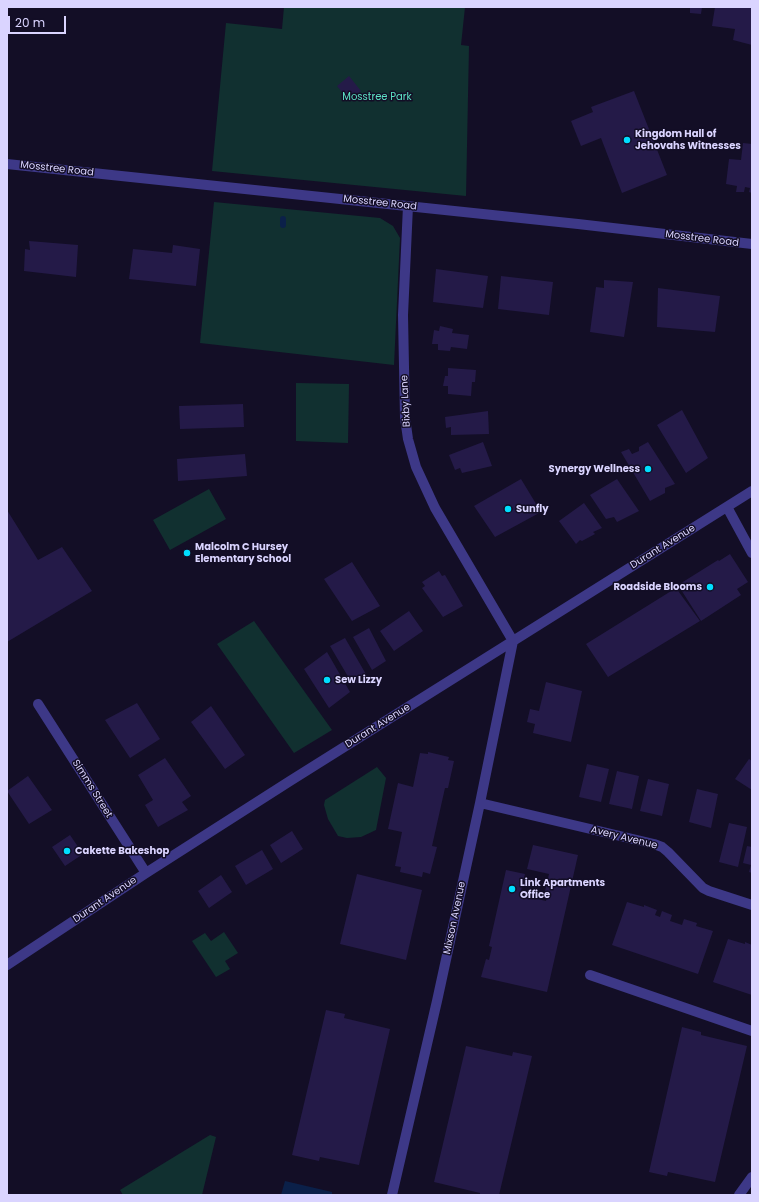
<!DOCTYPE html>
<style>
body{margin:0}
#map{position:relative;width:759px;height:1202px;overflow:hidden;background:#130e26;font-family:Poppins,sans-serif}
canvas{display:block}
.frame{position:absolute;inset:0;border:8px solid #dad4ff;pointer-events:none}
.scale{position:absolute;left:8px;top:16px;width:58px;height:18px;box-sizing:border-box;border:2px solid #dad4ff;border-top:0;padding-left:5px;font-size:12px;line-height:14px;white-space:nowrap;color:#dad4ff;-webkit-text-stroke:3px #130e26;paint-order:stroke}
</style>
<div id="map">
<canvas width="759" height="1202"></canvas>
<div class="frame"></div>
<div class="scale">20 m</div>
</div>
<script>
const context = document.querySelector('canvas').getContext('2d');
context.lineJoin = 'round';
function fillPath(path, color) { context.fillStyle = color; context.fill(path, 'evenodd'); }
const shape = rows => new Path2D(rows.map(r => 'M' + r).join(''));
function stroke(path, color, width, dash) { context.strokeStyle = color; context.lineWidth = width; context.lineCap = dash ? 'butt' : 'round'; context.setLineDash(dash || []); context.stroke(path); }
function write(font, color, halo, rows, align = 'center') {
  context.font = font + ' Poppins,sans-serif'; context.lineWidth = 3; context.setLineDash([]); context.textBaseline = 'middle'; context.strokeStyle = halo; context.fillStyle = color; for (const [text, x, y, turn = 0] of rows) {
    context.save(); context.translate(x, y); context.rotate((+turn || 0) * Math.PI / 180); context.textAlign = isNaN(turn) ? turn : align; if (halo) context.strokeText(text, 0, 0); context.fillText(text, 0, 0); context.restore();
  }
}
fillPath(shape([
 [284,7,465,7,461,45,469,46,466,196,212,171,226,23,282,29],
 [214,202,380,218,393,226,400,238,394,365,200,343],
 [296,383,349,384,348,443,296,441],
 [209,489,226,519,170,550,153,520],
 [254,621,332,730,294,753,217,644],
 [377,767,386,778,376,830,361,837,347,838,338,836,328,819,324,805,325,800],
 [224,932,238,953,225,961,230,969,216,977,192,941,205,933,211,941],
 [210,1135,216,1137,202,1195,123,1195,120,1190]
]), '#113030');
fillPath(shape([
 [285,1181,332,1192,332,1195,281,1195]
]), '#0b2049');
stroke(shape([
 [283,219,283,225]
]), '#0b2049', 6);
fillPath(shape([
 [690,7,702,7,701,14,690,13],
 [715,7,752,7,752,45,733,40,735,29,712,26],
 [349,76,361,91,349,100,337,86],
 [634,91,667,175,622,193,601,138,581,146,571,121,593,112,591,107],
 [743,143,752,144,752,193,749,192,750,188,745,187,744,192,736,192,737,186,726,184,729,159,741,160],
 [29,241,78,245,76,277,24,271,25,249,30,250],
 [173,245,200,249,196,286,129,279,133,249,172,253],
 [436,269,488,276,483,308,433,302],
 [501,276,553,282,549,315,498,309],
 [604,280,633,282,624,337,590,332,596,287,604,288],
 [658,288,720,296,715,332,657,327],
 [440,326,453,329,452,333,469,335,467,349,451,347,450,351,438,350,438,344,432,344,434,330,439,331],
 [448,368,476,370,475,382,472,382,471,396,448,394,448,386,443,386,445,376,448,376],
 [243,404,244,427,180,429,179,406],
 [682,410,708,458,686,473,657,425],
 [488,411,489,434,451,435,451,427,446,428,445,417],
 [483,442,492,466,462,473,460,468,455,470,449,455],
 [648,442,675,484,665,488,665,493,650,501,621,452,629,449,632,454,639,451,639,447],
 [245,454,247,476,178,481,177,459],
 [521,479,541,512,495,537,474,506],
 [617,479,639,511,617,522,614,517,606,519,590,495],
 [584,503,602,528,593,532,595,534,582,541,580,540,576,544,559,521],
 [7,510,38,560,62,547,92,591,7,642],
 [730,554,748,582,737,589,741,595,701,621,678,585,718,560,719,561],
 [352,562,380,606,352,621,324,579],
 [439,571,442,576,445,575,463,606,443,617,422,588,425,586,422,582],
 [676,588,700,621,608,677,586,644],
 [409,611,423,631,394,651,380,631],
 [369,628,386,661,372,670,353,637],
 [345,638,367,676,353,685,330,646],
 [327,652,350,692,329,708,304,669],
 [546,682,582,691,571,742,533,733,535,724,527,722,530,709,539,711],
 [137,703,160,739,130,758,105,720],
 [211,706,245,755,225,769,191,722],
 [428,752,449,757,448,760,454,761,448,788,445,788,432,846,437,847,430,874,423,872,422,877,400,872,401,867,395,866,402,832,388,829,398,783,413,787,420,753,428,754],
 [165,758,191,796,182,802,188,810,158,827,145,805,153,800,138,775],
 [749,759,752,761,752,790,735,779],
 [587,764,609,769,601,802,579,797],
 [617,771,639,776,632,809,609,804],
 [28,776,52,810,29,824,7,791],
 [648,779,669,784,662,816,640,811],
 [697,789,718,794,711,828,689,822],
 [729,823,747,827,738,867,719,862],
 [292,831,303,849,281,863,270,845],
 [70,835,83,854,65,866,52,847],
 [533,845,578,855,547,992,481,977,486,959,489,960,492,947,489,946,506,870,525,874,520,895,546,901,548,892,545,891,549,874,527,869],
 [747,846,752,847,752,873,749,872,751,865,743,863],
 [262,850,273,869,246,885,235,866],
 [357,874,422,890,406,960,340,944],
 [221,875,232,892,209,908,198,891],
 [627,902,644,907,644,905,657,910,655,915,660,917,662,911,672,915,670,921,682,925,684,919,697,923,696,926,713,931,698,974,612,945],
 [728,939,745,944,745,942,752,945,752,995,713,982],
 [326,1010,345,1014,344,1018,390,1029,359,1165,320,1157,319,1161,292,1155],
 [682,1027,701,1032,701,1035,747,1046,715,1182,668,1172,667,1176,649,1172],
 [466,1046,512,1056,513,1052,532,1056,499,1195,480,1195,480,1193,434,1182]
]), '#241a48');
stroke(shape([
 [7,164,578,224,752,244],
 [727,507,752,553],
 [38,704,146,873],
 [480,803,654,844,662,847,668,852,703,888,709,891,752,905],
 [7,965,146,873,290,781,752,491],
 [590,975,752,1031],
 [392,1195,437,1001,480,803,513,641,435,508,416,467,408,439,405,418,403,315,408,206],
 [739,1195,752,1177]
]), '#3d3887', 10);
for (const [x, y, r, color] of [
 [627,140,4,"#00deff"],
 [648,469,4,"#00deff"],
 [508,509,4,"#00deff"],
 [187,553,4,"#00deff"],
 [710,587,4,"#00deff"],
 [327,680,4,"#00deff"],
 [67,851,4,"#00deff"],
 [512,889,4,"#00deff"]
]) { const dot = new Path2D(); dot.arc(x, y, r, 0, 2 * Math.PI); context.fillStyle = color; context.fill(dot); stroke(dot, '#130e26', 1.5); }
write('10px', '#5ce3c5', '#130e26', [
 ["Mosstree Park",377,97]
]);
write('bold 10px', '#dad4ff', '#130e26', [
 ["Kingdom Hall of",635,134],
 ["Jehovahs Witnesses",635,146],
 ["Synergy Wellness",640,469,"right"],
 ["Sunfly",516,509],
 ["Malcolm C Hursey",195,547],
 ["Elementary School",195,559],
 ["Roadside Blooms",702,587,"right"],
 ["Sew Lizzy",335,680],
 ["Cakette Bakeshop",75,851],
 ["Link Apartments",520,883],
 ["Office",520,895]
], 'left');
write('10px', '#dad4ff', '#130e26', [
 ["Mosstree Road",57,169,6],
 ["Mosstree Road",380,203,6],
 ["Mosstree Road",702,239,7],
 ["Bixby Lane",406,401,-93],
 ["Durant Avenue",663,547,-32],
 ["Durant Avenue",378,726,-32],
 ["Simms Street",92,789,58],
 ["Avery Avenue",624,838,14],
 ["Durant Avenue",105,900,-34],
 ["Mixson Avenue",455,918,-78]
]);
</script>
